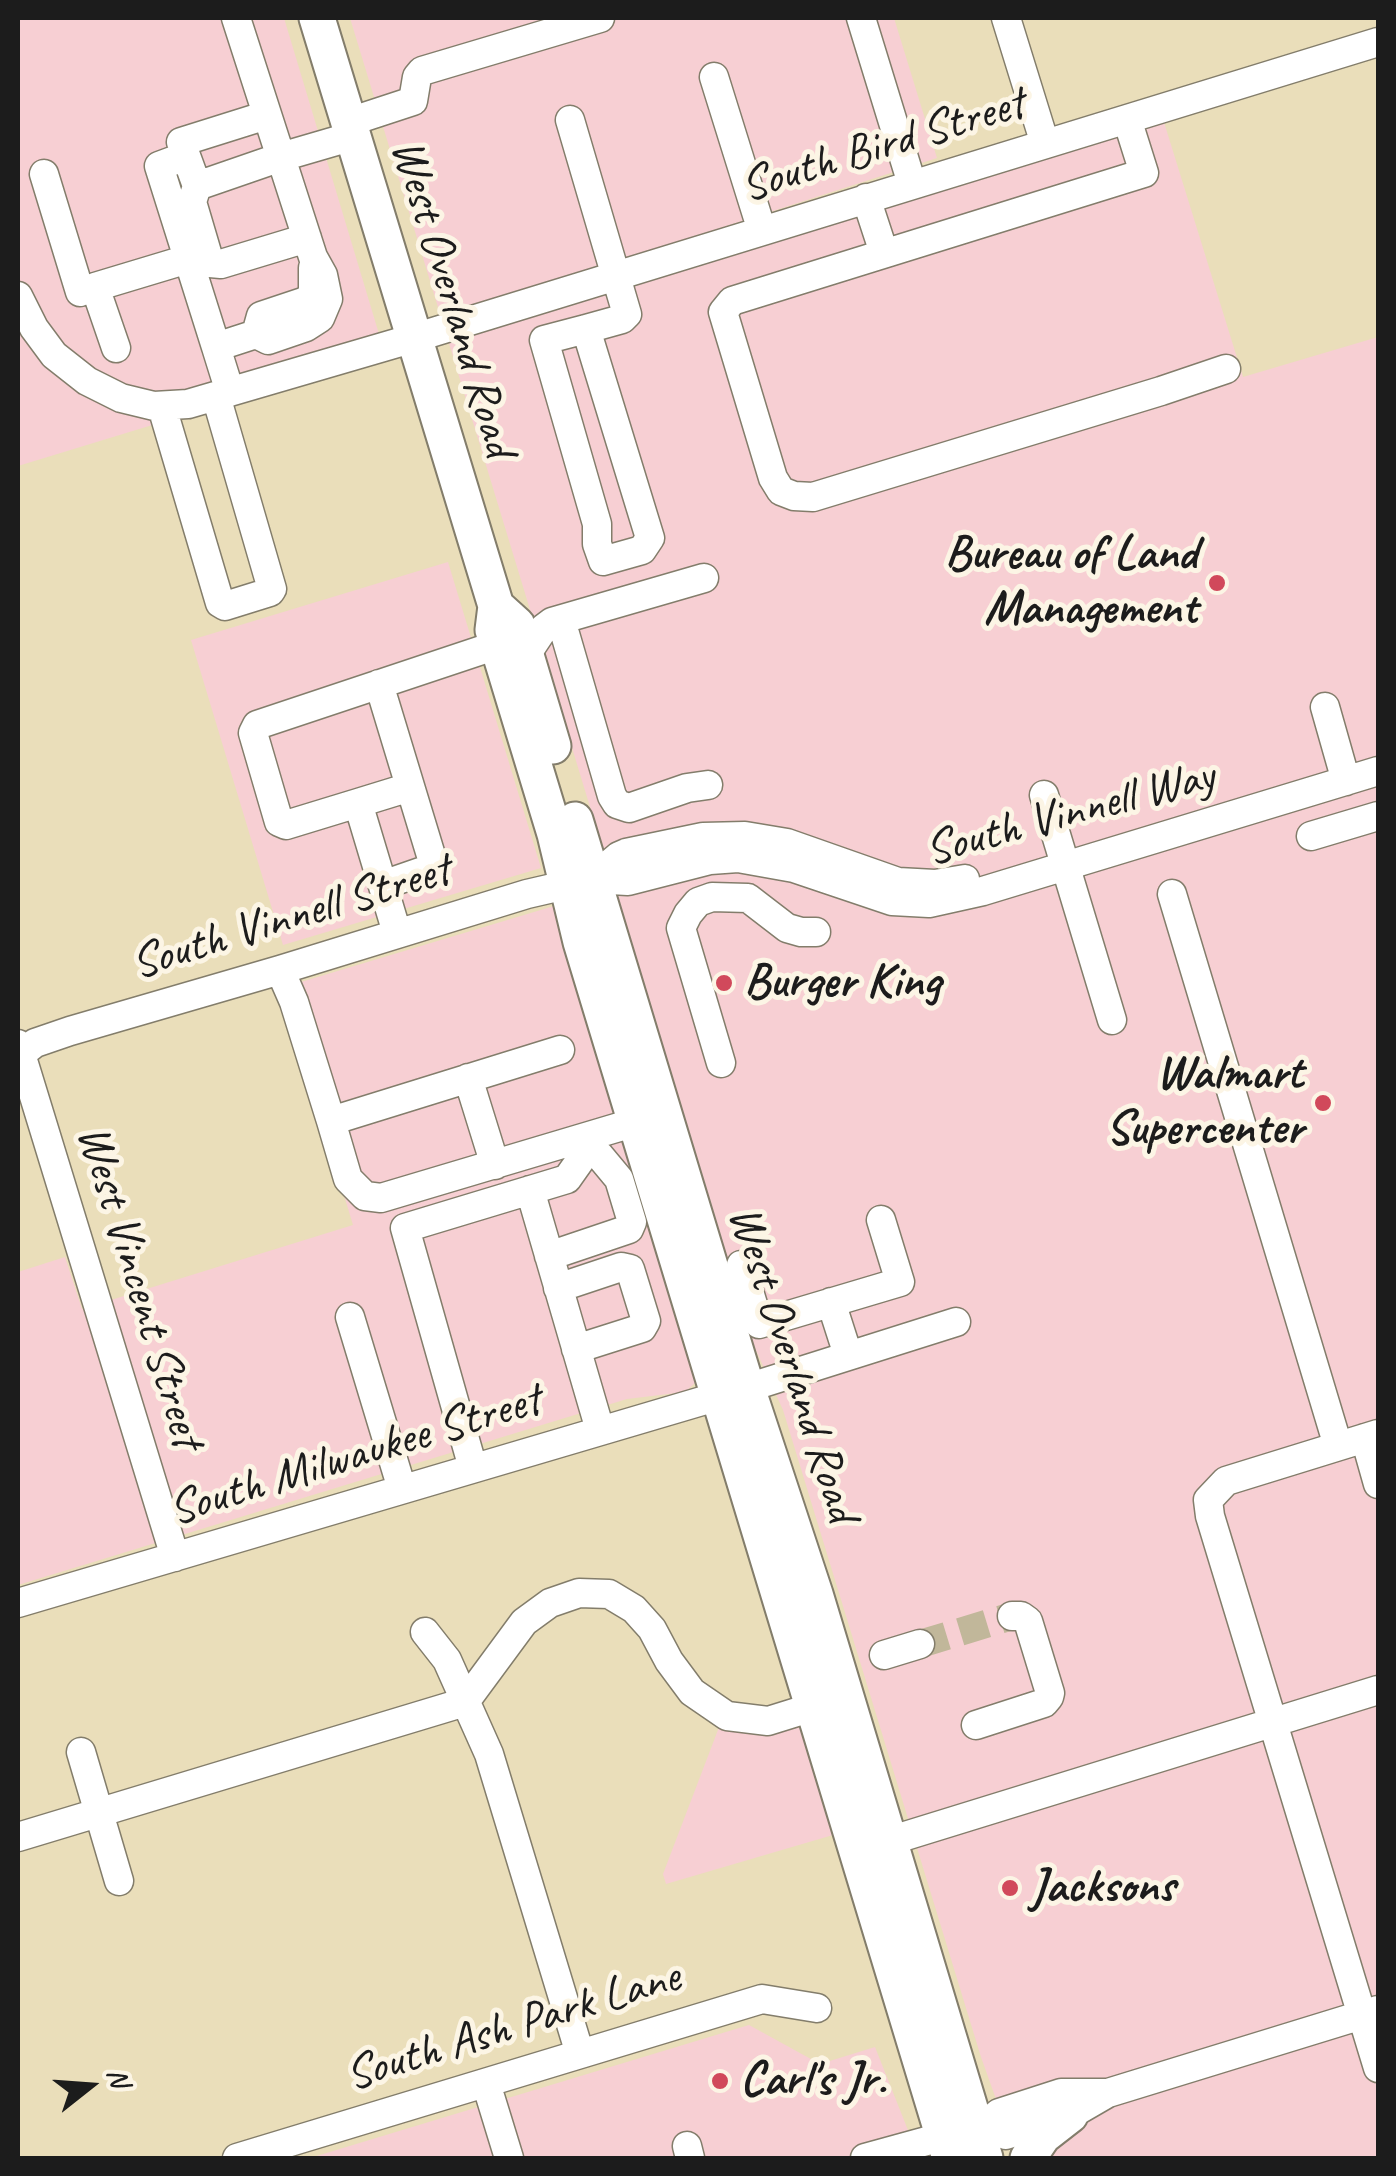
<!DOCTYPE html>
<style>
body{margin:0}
#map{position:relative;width:1396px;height:2176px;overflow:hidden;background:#eadeba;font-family:Caveat,sans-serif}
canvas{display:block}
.frame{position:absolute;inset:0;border:20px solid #1c1c1c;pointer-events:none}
.north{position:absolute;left:40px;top:2036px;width:100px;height:100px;-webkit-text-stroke:8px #fcf5e5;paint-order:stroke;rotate:73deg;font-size:28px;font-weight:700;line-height:40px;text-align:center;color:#1c1c1c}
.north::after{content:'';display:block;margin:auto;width:35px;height:45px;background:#1c1c1c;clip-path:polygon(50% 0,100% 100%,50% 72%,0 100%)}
</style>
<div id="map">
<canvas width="1396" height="2176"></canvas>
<div class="frame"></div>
<div class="north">N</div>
</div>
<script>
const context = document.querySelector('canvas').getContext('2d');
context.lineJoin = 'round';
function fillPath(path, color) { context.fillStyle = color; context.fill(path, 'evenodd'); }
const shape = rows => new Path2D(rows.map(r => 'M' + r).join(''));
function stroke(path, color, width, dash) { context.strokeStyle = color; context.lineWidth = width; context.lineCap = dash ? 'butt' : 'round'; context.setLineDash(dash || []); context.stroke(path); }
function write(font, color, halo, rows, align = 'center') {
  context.font = font + ' Caveat,sans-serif'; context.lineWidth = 10; context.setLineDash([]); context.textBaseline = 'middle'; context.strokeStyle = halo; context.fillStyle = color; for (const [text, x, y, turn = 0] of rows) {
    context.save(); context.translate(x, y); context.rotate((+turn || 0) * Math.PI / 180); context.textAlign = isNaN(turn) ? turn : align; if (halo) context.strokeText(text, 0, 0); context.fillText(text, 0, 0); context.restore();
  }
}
fillPath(shape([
 [18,18,284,18,385,354,18,466],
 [350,18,894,18,937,158,674,243,681,270,1163,119,1243,377,1378,337,1378,2158,1017,2158,981,2057,783,1410,754,1346],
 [448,562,541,868,283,945,191,640],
 [554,906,696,1373,695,1383,685,1392,627,1399,18,1585,18,1272,65,1257,82,1309,353,1225,281,988],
 [721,1722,756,1731,800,1727,833,1835,666,1884,663,1874],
 [749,2025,820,2064,875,2047,919,2158,310,2158]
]), '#f7cfd3');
stroke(shape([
 [920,1644,1012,1616]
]), '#c1b79a', 28, [28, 14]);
const minor = shape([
 [861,18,912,184],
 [1006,18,1045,144],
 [714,77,762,231],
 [267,115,181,142,197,186,192,202,210,263,221,264,307,238],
 [1127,119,1144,173,732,301,723,312,773,478,781,491,794,496,813,497,1161,391,1226,369],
 [570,120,627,314,622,319,586,329,544,340,597,524,597,544,603,561,642,550,650,538,586,329],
 [349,122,413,101,417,77,422,71,600,18],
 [186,156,159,166,216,347],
 [44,174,80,292,95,287],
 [197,186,281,157,353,136],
 [866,198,884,253],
 [18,296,34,328,54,355,87,381,121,398,154,406,188,404,414,338,1378,42],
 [256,334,261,316,306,301,313,294,313,268],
 [116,348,95,287,188,259],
 [230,392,216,347,256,334,268,340,306,327,320,318,328,299,323,275,313,257,236,18],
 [162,407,220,603,225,606,270,592,272,589,216,396],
 [561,620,612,796,617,804,629,808,687,788,708,785],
 [526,655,544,628,552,622,704,578],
 [379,684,433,862,432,868,383,885],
 [1325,707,1346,781],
 [1044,795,1112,1020],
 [358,803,410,787],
 [1311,836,1378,816],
 [592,879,619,856,626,853,703,837,745,836,787,843,898,882,935,884,965,879],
 [1172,894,1338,1446],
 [397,933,358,803,286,825,279,822,253,733,257,725,497,645],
 [280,970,294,1002,331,1121,560,1050],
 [18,1044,175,1557],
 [21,1054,35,1043,70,1031,280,970,527,894,592,879,628,881,710,860,738,858,794,868,892,901,929,903,983,891,1378,771],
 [721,1063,681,928,688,914,698,902,712,897,748,898,787,928,801,932,816,932],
 [468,1078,495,1165],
 [331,1121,348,1179,365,1196,381,1198,636,1122],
 [530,1190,600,1430],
 [549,1256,629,1229,632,1222,619,1179,599,1155,583,1150],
 [741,1265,759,1324,900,1282,881,1220],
 [558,1288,621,1267,630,1269,646,1321,642,1328,576,1349],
 [831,1302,848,1355],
 [350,1317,402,1489],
 [747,1388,956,1322],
 [1378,1434,1226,1481,1208,1500,1210,1516,1378,2068],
 [1365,1438,1378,1484],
 [473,1468,405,1228,567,1179,579,1162,583,1150,583,1139],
 [18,1603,719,1396],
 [425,1632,447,1660,489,1754,580,2054],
 [884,1655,920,1644],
 [976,1725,1044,1703,1049,1697,1050,1693,1028,1621,1021,1616,1012,1616],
 [81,1752,119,1881],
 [18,1837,465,1702,524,1622,550,1603,579,1593,609,1594,634,1609,652,1629,669,1661,692,1692,727,1716,768,1721,813,1707],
 [889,1841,1378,1690],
 [486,2083,509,2158],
 [985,2125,1006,2135,1070,2115,1108,2093,1378,2010],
 [687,2146,690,2158],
 [237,2158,762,1999,817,2008],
 [865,2158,985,2125,999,2113,1061,2093,1107,2093]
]);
const major = shape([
 [317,18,496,606,493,630,555,834,581,942,950,2158],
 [496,606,517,625,553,746],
 [575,820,747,1388,815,1594,985,2158],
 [1028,2158,1043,2136,1070,2115]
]);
stroke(minor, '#837d6b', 31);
stroke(major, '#837d6b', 39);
stroke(minor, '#fff', 28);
stroke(major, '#fff', 35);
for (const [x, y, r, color] of [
 [1217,583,10,"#d1495b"],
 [724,983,10,"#d1495b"],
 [1323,1103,10,"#d1495b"],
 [1010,1888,10,"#d1495b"],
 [720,2081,10,"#d1495b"]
]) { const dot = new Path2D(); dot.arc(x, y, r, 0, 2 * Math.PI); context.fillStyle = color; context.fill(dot); stroke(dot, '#fcf5e5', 4); }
write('48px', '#1c1c1c', '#fcf5e5', [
 ["South Bird Street",883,146,-17],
 ["West Overland Road",452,298,73],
 ["South Vinnell Way",1070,814,-15],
 ["South Vinnell Street",291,918,-17],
 ["West Vincent Street",139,1287,73],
 ["West Overland Road",792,1364,72],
 ["South Milwaukee Street",355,1456,-17],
 ["South Ash Park Lane",513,2027,-17]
]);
write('bold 48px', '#1c1c1c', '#fcf5e5', [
 ["Bureau of Land",1197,555,"right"],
 ["Management",1197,610,"right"],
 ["Burger King",744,983],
 ["Walmart",1303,1075,"right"],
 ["Supercenter",1303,1130,"right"],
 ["Jacksons",1030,1888],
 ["Carl's Jr.",740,2081]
], 'left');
</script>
